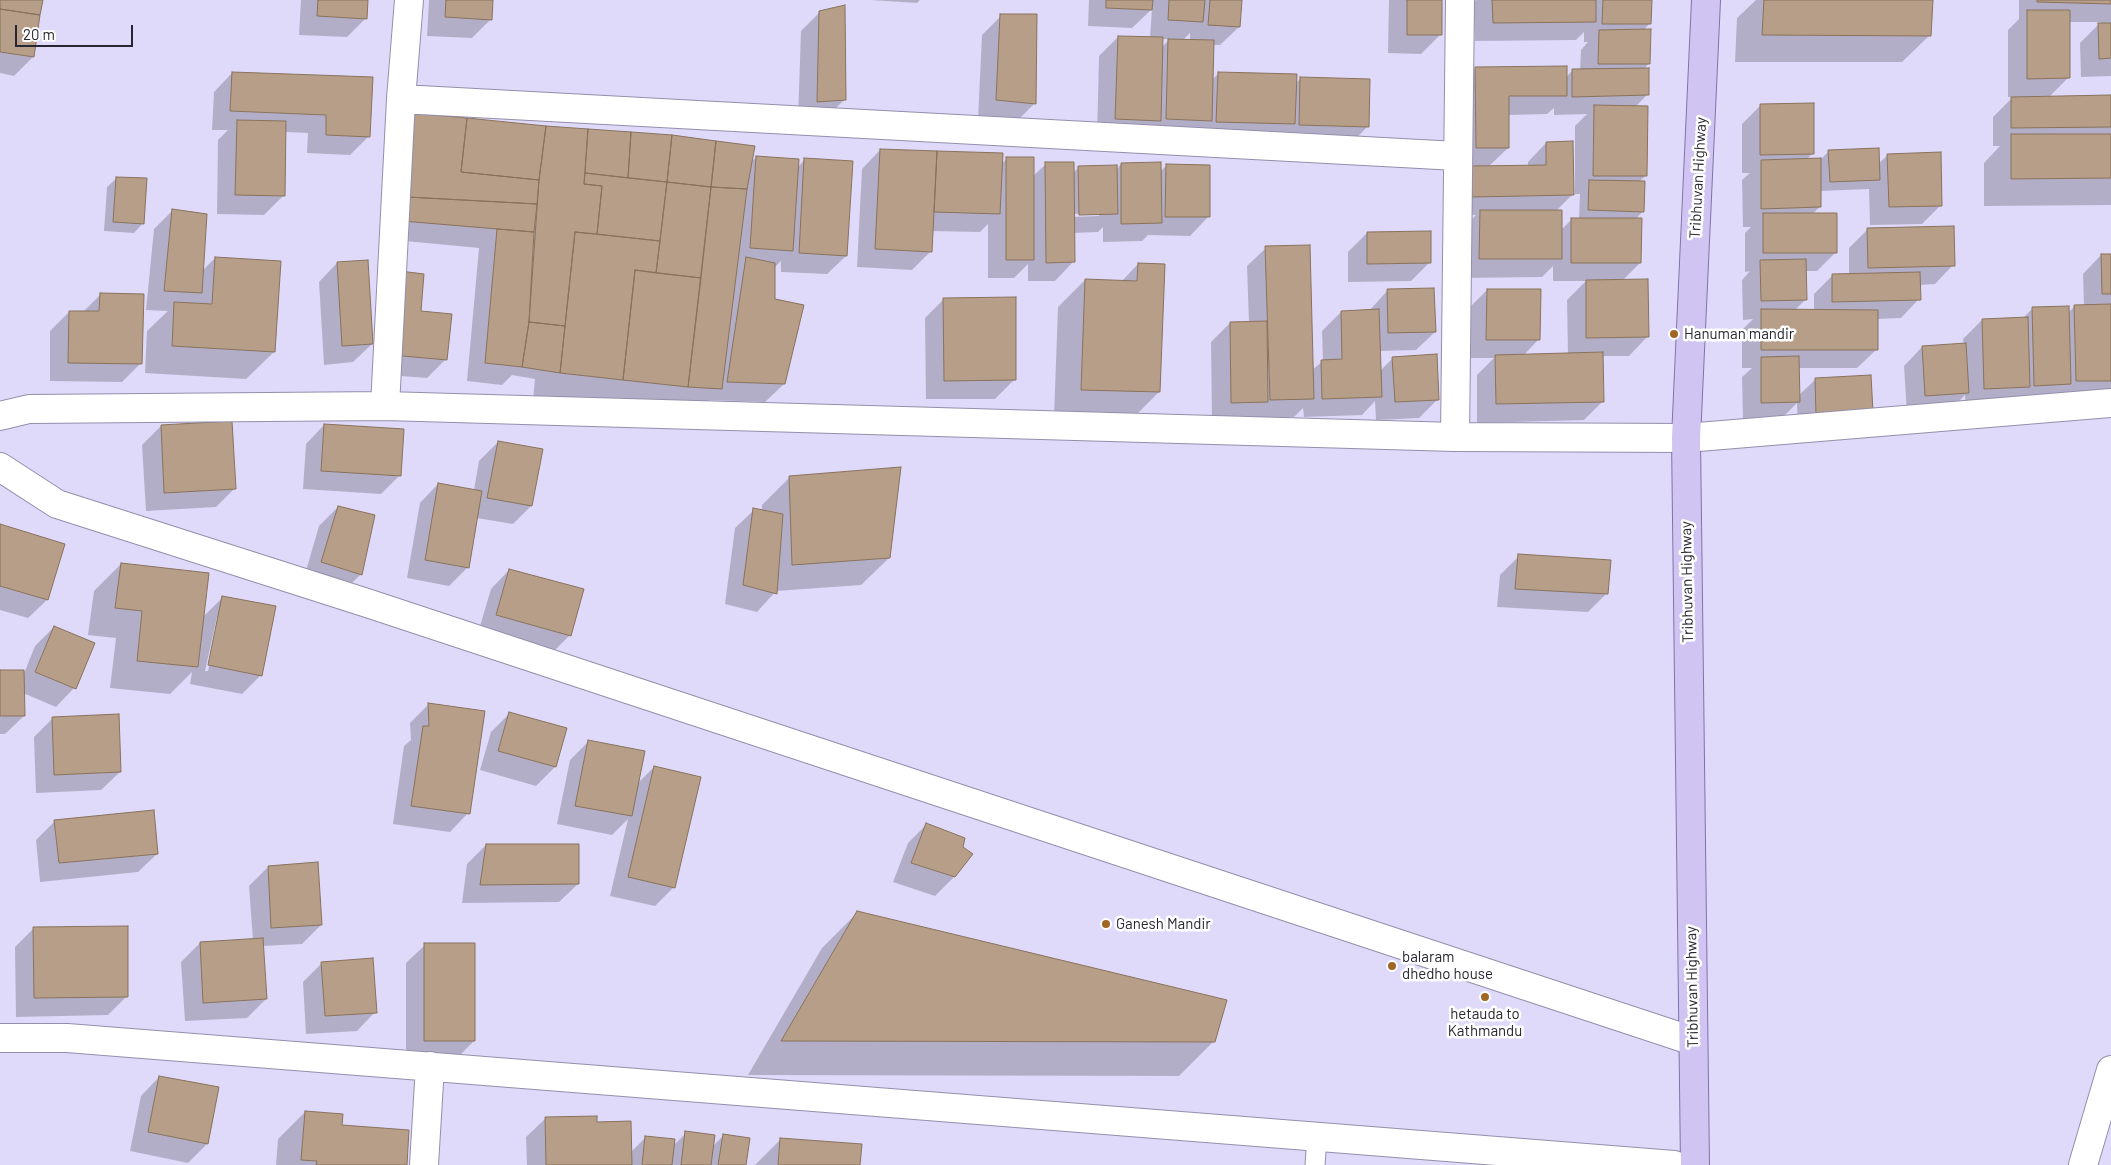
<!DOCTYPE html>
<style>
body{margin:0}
#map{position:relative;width:2111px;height:1165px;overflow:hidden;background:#e0dafa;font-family:Barlow,sans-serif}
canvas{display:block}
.scale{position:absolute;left:15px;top:25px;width:118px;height:22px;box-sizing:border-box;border:2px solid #282631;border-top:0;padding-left:6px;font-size:15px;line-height:18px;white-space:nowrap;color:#282631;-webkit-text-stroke:4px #fff;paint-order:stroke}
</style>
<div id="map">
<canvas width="2111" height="1165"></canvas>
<div class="scale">20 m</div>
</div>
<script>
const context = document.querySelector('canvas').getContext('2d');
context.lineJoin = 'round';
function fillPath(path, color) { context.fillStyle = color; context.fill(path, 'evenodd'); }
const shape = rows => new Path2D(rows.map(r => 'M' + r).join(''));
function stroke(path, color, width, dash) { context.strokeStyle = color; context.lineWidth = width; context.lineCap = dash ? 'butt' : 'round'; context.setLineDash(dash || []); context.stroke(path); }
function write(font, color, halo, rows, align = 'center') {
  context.font = font + ' Barlow,sans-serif'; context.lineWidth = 5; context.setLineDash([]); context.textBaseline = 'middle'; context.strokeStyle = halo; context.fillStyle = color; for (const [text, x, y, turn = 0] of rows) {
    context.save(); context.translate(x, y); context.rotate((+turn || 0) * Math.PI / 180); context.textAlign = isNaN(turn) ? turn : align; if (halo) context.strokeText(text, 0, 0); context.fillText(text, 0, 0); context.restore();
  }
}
fillPath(shape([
 [0,0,42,0,33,57,14,76,0,73],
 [301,0,367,0,366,18,347,37,299,35],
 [429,0,492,0,491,19,472,38,427,36],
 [870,0,920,0,917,3],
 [1089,0,1241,0,1239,27,1220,45,1213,45,1212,80,1218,74,1295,84,1300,79,1367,127,1349,146,1097,138,1099,56,1118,37,1150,38,1152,9,1132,28,1088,26],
 [1190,33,1190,41,1182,41],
 [1162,39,1170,39,1162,47],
 [1389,0,1441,0,1440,35,1421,54,1388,53],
 [1476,0,1650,0,1650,23,1643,31,1649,63,1643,70,1647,95,1635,107,1646,175,1639,182,1643,211,1635,220,1640,263,1622,281,1647,337,1629,356,1602,356,1603,401,1584,420,1477,423,1477,375,1494,358,1468,358,1468,309,1487,290,1539,339,1523,356,1568,354,1567,300,1586,281,1553,281,1553,266,1542,277,1461,278,1461,230,1476,215,1453,215,1457,167,1457,87,1476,68,1566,77,1572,71,1580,71,1581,50,1588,42,1584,42,1584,32,1576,40,1475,41,1474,2],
 [1554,108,1554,115,1587,114,1575,126,1575,194,1580,194,1579,219,1572,219,1561,230,1556,211,1572,195,1546,143,1528,162,1528,167,1488,167,1508,148,1508,115,1547,114],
 [1756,0,1932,0,1930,35,1902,62,1735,62,1737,18],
 [2019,0,2111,0,2111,76,2081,77,2080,43,2101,22,2069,22,2068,78,2049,97,2111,96,2111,205,1984,206,1984,163,2000,146,1993,146,1993,117,2013,97,2008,97,2008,30,2019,19],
 [820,12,845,99,826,118,798,120,801,31],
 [1001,16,1035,103,1016,122,978,119,982,35],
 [232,73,372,79,369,136,350,155,307,153,308,133,285,132,283,196,264,215,217,214,218,140,228,130,212,130,214,92],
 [1761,105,1813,153,1806,160,1820,160,1829,151,1878,164,1888,155,1941,205,1922,224,1870,225,1869,189,1820,191,1820,207,1812,214,1836,252,1817,271,1805,271,1806,299,1794,311,1814,311,1814,294,1833,275,1849,274,1849,248,1868,229,1953,265,1935,284,1919,285,1919,299,1901,318,1876,319,1876,350,1857,368,1798,368,1798,396,1816,379,1870,377,1798,433,1797,403,1779,421,1743,422,1742,377,1752,368,1742,368,1742,330,1753,319,1743,320,1742,280,1750,271,1745,272,1745,233,1751,227,1743,227,1742,180,1750,173,1742,173,1742,124],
 [546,127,588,130,750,164,756,157,798,167,805,159,846,256,827,274,781,272,781,261,774,268,774,300,784,384,765,402,709,400,693,416,533,400,535,379,512,375,502,385,467,381,479,248,384,239,388,216],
 [880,150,1001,154,1001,164,1007,159,1032,177,1046,164,1073,173,1078,168,1116,170,1121,164,1160,172,1166,166,1208,217,1190,236,1148,235,1142,241,1103,242,1103,227,1098,232,1073,233,1073,262,1055,281,1028,281,1028,264,1014,278,988,278,988,224,980,232,932,231,931,251,912,270,857,267,862,169],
 [1099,213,1099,216,1072,217,1072,214],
 [117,178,143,223,134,233,104,231,107,187],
 [173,210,202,271,215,258,274,352,246,379,145,373,147,331,168,311,146,310,154,229],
 [1367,233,1430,262,1411,281,1348,282,1348,252],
 [1266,248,1312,370,1323,361,1322,331,1341,312,1369,311,1388,290,1435,332,1416,350,1379,351,1380,371,1393,358,1438,399,1419,418,1376,420,1375,401,1362,415,1304,417,1303,408,1294,417,1251,417,1248,421,1212,421,1211,342,1230,323,1249,323,1247,266],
 [2101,255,2111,255,2111,395,1966,408,1965,395,1949,411,1907,414,1904,366,1922,347,1964,344,1963,339,1982,320,2023,318,2033,308,2068,313,2075,306,2084,306,2083,274],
 [337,263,372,344,353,362,324,365,319,282],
 [1138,264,1159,392,1132,419,1054,417,1058,307,1085,280,1121,282],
 [100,295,141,363,122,382,50,381,50,331,69,312,83,312],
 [944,299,1014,380,995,399,926,399,925,318],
 [420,312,446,359,427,378,374,374],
 [324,425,400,475,381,494,303,489,306,444],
 [161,426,235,488,216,507,146,511,142,445],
 [498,442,531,506,513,524,477,518,468,567,449,586,407,578,420,503,438,484,474,490,479,461],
 [790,477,889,558,861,585,776,591,757,612,725,604,735,528,754,510,762,511,762,505],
 [338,507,361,574,342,593,303,581,319,526],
 [0,526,47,600,28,618,0,610],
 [1519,556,1607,593,1588,612,1497,607,1500,575],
 [121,564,203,617,223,597,261,675,242,694,190,684,192,672,170,694,110,688,116,638,88,635,94,591],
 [217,617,219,617,208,671,205,671],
 [509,570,570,635,551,654,478,633,491,589],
 [54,627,74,688,56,707,23,693,24,716,5,734,0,734,0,672,25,671,35,646],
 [429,704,468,813,450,832,393,824,404,746,411,740,410,723],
 [509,714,566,729,555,767,536,786,480,770,491,732],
 [53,718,120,772,101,790,36,793,34,737],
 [589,741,637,784,654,767,674,887,655,906,610,896,628,819,612,835,557,824,570,760],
 [55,821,157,854,138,872,40,882,36,840],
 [927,824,954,877,935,896,893,882,908,843],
 [486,845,578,884,559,902,462,903,467,864],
 [268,867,321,925,302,944,262,946,266,999,247,1018,185,1021,181,962,200,943,253,940,249,886],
 [857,913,1214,1041,1179,1076,748,1075,822,948],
 [34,928,127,996,108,1015,16,1017,15,947],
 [425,945,474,1041,455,1060,406,1060,406,963],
 [322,963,375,1012,357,1031,306,1034,303,982],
 [159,1077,218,1088,207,1144,188,1163,130,1151,141,1096],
 [305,1112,341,1126,406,1165,276,1165,278,1139],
 [545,1119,596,1124,631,1152,646,1137,673,1146,686,1133,712,1147,724,1135,744,1165,527,1165,526,1137],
 [781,1139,859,1165,755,1165]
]), '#0003');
const building = shape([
 [0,0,43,0,40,15,0,9,0,0],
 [318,0,368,0,367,19,317,16,318,0],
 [446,0,493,0,492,20,445,17,446,0],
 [1106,0,1153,0,1152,10,1106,8,1106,0],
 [1169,0,1205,0,1203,22,1168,20,1169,0],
 [1210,0,1242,0,1240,27,1208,25,1210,0],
 [1407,0,1442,0,1442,35,1407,35,1407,0],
 [1492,0,1596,0,1596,22,1493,23,1492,0],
 [1603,0,1652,0,1651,24,1602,24,1603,0],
 [1764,0,1933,0,1931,36,1762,35,1764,0],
 [2037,0,2111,0,2111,4,2037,2,2037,0],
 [845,5,846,100,817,102,819,11,845,5],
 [0,9,40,15,34,57,0,52,0,9],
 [2027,10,2070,10,2070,78,2027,79,2027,10],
 [1000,14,1037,14,1036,104,996,100,1000,14],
 [2098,23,2111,23,2111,58,2099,59,2098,23],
 [1651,29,1650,64,1598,64,1599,30,1651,29],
 [1118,36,1163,37,1161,121,1115,119,1118,36],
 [1168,39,1214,40,1212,121,1166,119,1168,39],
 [1567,66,1567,96,1509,96,1509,148,1476,148,1475,67,1567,66],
 [1649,68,1649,95,1572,97,1572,69,1649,68],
 [232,72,373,77,370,137,326,135,326,115,230,111,232,72],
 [1218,72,1297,74,1295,124,1216,122,1218,72],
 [1300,77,1370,79,1369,127,1299,125,1300,77],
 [2111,95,2111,127,2011,128,2011,97,2111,95],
 [1814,103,1814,154,1760,155,1760,104,1814,103],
 [1594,105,1648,106,1647,176,1593,176,1594,105],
 [414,113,467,118,461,172,539,180,537,204,407,197,414,113],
 [467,118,546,126,539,180,461,172,467,118],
 [237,120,286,121,285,196,235,195,237,120],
 [546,126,588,129,584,184,602,186,597,234,575,232,565,326,529,322,539,180,546,126],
 [588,129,631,132,628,178,585,173,588,129],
 [631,132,672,135,667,182,628,178,631,132],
 [2011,134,2111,134,2111,178,2011,179,2011,134],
 [672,135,716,141,711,187,667,182,672,135],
 [716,141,755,146,747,189,711,187,716,141],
 [1573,141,1574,195,1472,197,1471,166,1546,165,1546,142,1573,141],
 [1879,148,1880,180,1830,182,1828,150,1879,148],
 [880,149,937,151,932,252,875,249,880,149],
 [937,151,1003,153,1000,214,934,212,937,151],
 [1941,152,1942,206,1889,207,1887,154,1941,152],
 [756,156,799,159,793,251,750,248,756,156],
 [1006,157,1034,157,1034,260,1006,260,1006,157],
 [804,158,853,161,847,256,799,253,804,158],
 [1821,158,1821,207,1761,209,1761,160,1821,158],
 [1045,162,1074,162,1075,262,1046,263,1045,162],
 [1161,162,1162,223,1121,224,1121,163,1161,162],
 [1166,164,1210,165,1210,217,1165,217,1166,164],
 [1117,165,1118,214,1079,215,1078,166,1117,165],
 [585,173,667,182,660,241,597,234,602,186,584,184,585,173],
 [116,177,147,178,144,224,113,222,116,177],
 [1589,180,1645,181,1644,212,1588,210,1589,180],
 [667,182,711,187,701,278,656,273,667,182],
 [711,187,747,189,722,389,688,387,711,187],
 [407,197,537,204,534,232,402,221,407,197],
 [172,209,207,214,202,293,164,291,172,209],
 [1480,210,1562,210,1562,259,1479,259,1480,210],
 [1763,213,1837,213,1837,253,1763,253,1763,213],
 [1571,218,1642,218,1641,263,1571,263,1571,218],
 [1954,226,1955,266,1868,268,1867,228,1954,226],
 [497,229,534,232,529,322,522,367,485,363,497,229],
 [1431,231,1431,263,1367,264,1367,232,1431,231],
 [575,232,660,241,656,273,635,270,623,380,560,373,575,232],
 [1310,245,1314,399,1270,400,1265,246,1310,245],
 [2101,254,2111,254,2111,294,2102,294,2101,254],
 [215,257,281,261,275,352,172,346,174,302,212,304,215,257],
 [746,257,775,263,775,299,804,305,785,384,727,382,746,257],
 [1806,259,1807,300,1761,301,1760,260,1806,259],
 [368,260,373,344,342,346,337,262,368,260],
 [1138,263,1165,264,1160,392,1081,390,1085,279,1137,281,1138,263],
 [635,270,701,278,688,387,623,380,635,270],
 [400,271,424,274,421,311,452,314,447,360,392,355,400,271],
 [1920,272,1921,300,1832,302,1832,274,1920,272],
 [1648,279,1649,337,1586,338,1586,280,1648,279],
 [1434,288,1436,332,1388,333,1387,289,1434,288],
 [1487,289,1541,289,1540,340,1486,340,1487,289],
 [100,293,144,294,142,364,68,363,69,311,99,311,100,293],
 [1016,297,1016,380,944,381,943,298,1016,297],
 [2111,304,2111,381,2076,381,2074,305,2111,304],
 [2069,306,2071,384,2034,386,2032,307,2069,306],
 [1379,309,1382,397,1322,399,1321,360,1342,359,1341,311,1379,309],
 [1761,309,1878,310,1878,350,1761,350,1761,309],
 [2028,317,2030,387,1984,389,1982,319,2028,317],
 [1267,321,1268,402,1231,403,1230,322,1267,321],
 [529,322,565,326,560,373,522,367,529,322],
 [1966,343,1969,393,1925,396,1922,346,1966,343],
 [1603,352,1604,402,1496,404,1495,355,1603,352],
 [1437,354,1439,400,1395,402,1392,357,1437,354],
 [1799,356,1800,402,1761,403,1761,357,1799,356],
 [1871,375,1873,412,1816,415,1815,378,1871,375],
 [232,421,236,489,164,493,161,425,232,421],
 [324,424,404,429,401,476,321,471,324,424],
 [498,441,543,449,532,506,487,498,498,441],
 [901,467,890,558,792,565,789,476,901,467],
 [438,483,482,491,469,568,425,560,438,483],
 [338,506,375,515,362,575,321,562,338,506],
 [753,508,783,514,777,594,743,585,753,508],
 [0,524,65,544,48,600,0,586,0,524],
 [1518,554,1611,560,1608,594,1515,589,1518,554],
 [121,563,209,573,198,667,137,661,142,611,115,608,121,563],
 [509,569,584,589,571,636,496,615,509,569],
 [222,596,276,606,262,676,208,665,222,596],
 [54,626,95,643,76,689,35,672,54,626],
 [0,670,24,670,25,716,0,716,0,670],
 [428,703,485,711,470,814,411,806,423,726,429,726,428,703],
 [509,712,567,728,556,767,498,751,509,712],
 [119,714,121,772,54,775,52,717,119,714],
 [588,740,645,751,632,816,575,806,588,740],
 [654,766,701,777,675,888,628,877,654,766],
 [154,810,158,854,59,863,54,820,154,810],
 [926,823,965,838,963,847,973,854,955,877,911,863,926,823],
 [486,844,579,844,579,884,480,885,486,844],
 [318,862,322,925,271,928,268,866,318,862],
 [857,911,1227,1000,1215,1042,781,1041,857,911],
 [128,926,128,997,34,998,33,927,128,926],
 [263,938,267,999,203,1003,200,942,263,938],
 [424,943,475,943,475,1041,424,1041,424,943],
 [373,958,377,1013,325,1016,321,962,373,958],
 [159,1076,219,1087,208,1144,148,1132,159,1076],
 [305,1111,343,1114,342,1125,409,1130,407,1165,316,1165,317,1161,301,1160,305,1111],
 [597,1116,597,1122,631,1121,632,1165,546,1165,545,1117,597,1116],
 [685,1131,715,1135,711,1165,681,1165,685,1131],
 [723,1134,750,1138,746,1165,718,1165,723,1134],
 [645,1136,675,1139,672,1165,642,1165,645,1136],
 [780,1138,862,1144,860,1165,778,1165,780,1138]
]);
fillPath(building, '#b69e88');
stroke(building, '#88725c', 1);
const service = shape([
 [1315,1165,1317,1137]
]);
const minor = shape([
 [401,99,1457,156],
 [385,406,401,99,409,0],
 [0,416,29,409,385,406,1455,437,1686,438,2111,403],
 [1455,437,1460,0],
 [0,467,57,504,367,603,1693,1041],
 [0,1038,67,1038,1674,1165],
 [424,1165,430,1066],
 [2083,1165,2111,1070]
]);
const primary = shape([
 [1695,1165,1686,438,1706,0]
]);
stroke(service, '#948eab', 21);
stroke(minor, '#948eab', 30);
stroke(primary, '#8073a9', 30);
stroke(service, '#fff', 19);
stroke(minor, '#fff', 28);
stroke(primary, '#d0c4f2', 28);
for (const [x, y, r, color] of [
 [1674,334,5,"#9f6624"],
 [1106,924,5,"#9f6624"],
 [1392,966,5,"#9f6624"],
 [1485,997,5,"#9f6624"]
]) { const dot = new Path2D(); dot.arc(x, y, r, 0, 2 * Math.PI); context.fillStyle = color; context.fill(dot); stroke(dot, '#fff', 2); }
write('15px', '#282631', '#fff', [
 ["Tribhuvan Highway",1698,178,-87],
 ["Tribhuvan Highway",1687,582,-91],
 ["Tribhuvan Highway",1692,987,-91]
]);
write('15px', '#282631', '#fff', [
 ["Hanuman mandir",1684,334],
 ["Ganesh Mandir",1116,924],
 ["balaram",1402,957],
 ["dhedho house",1402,974],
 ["hetauda to",1485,1014,"center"],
 ["Kathmandu",1485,1031,"center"]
], 'left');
</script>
